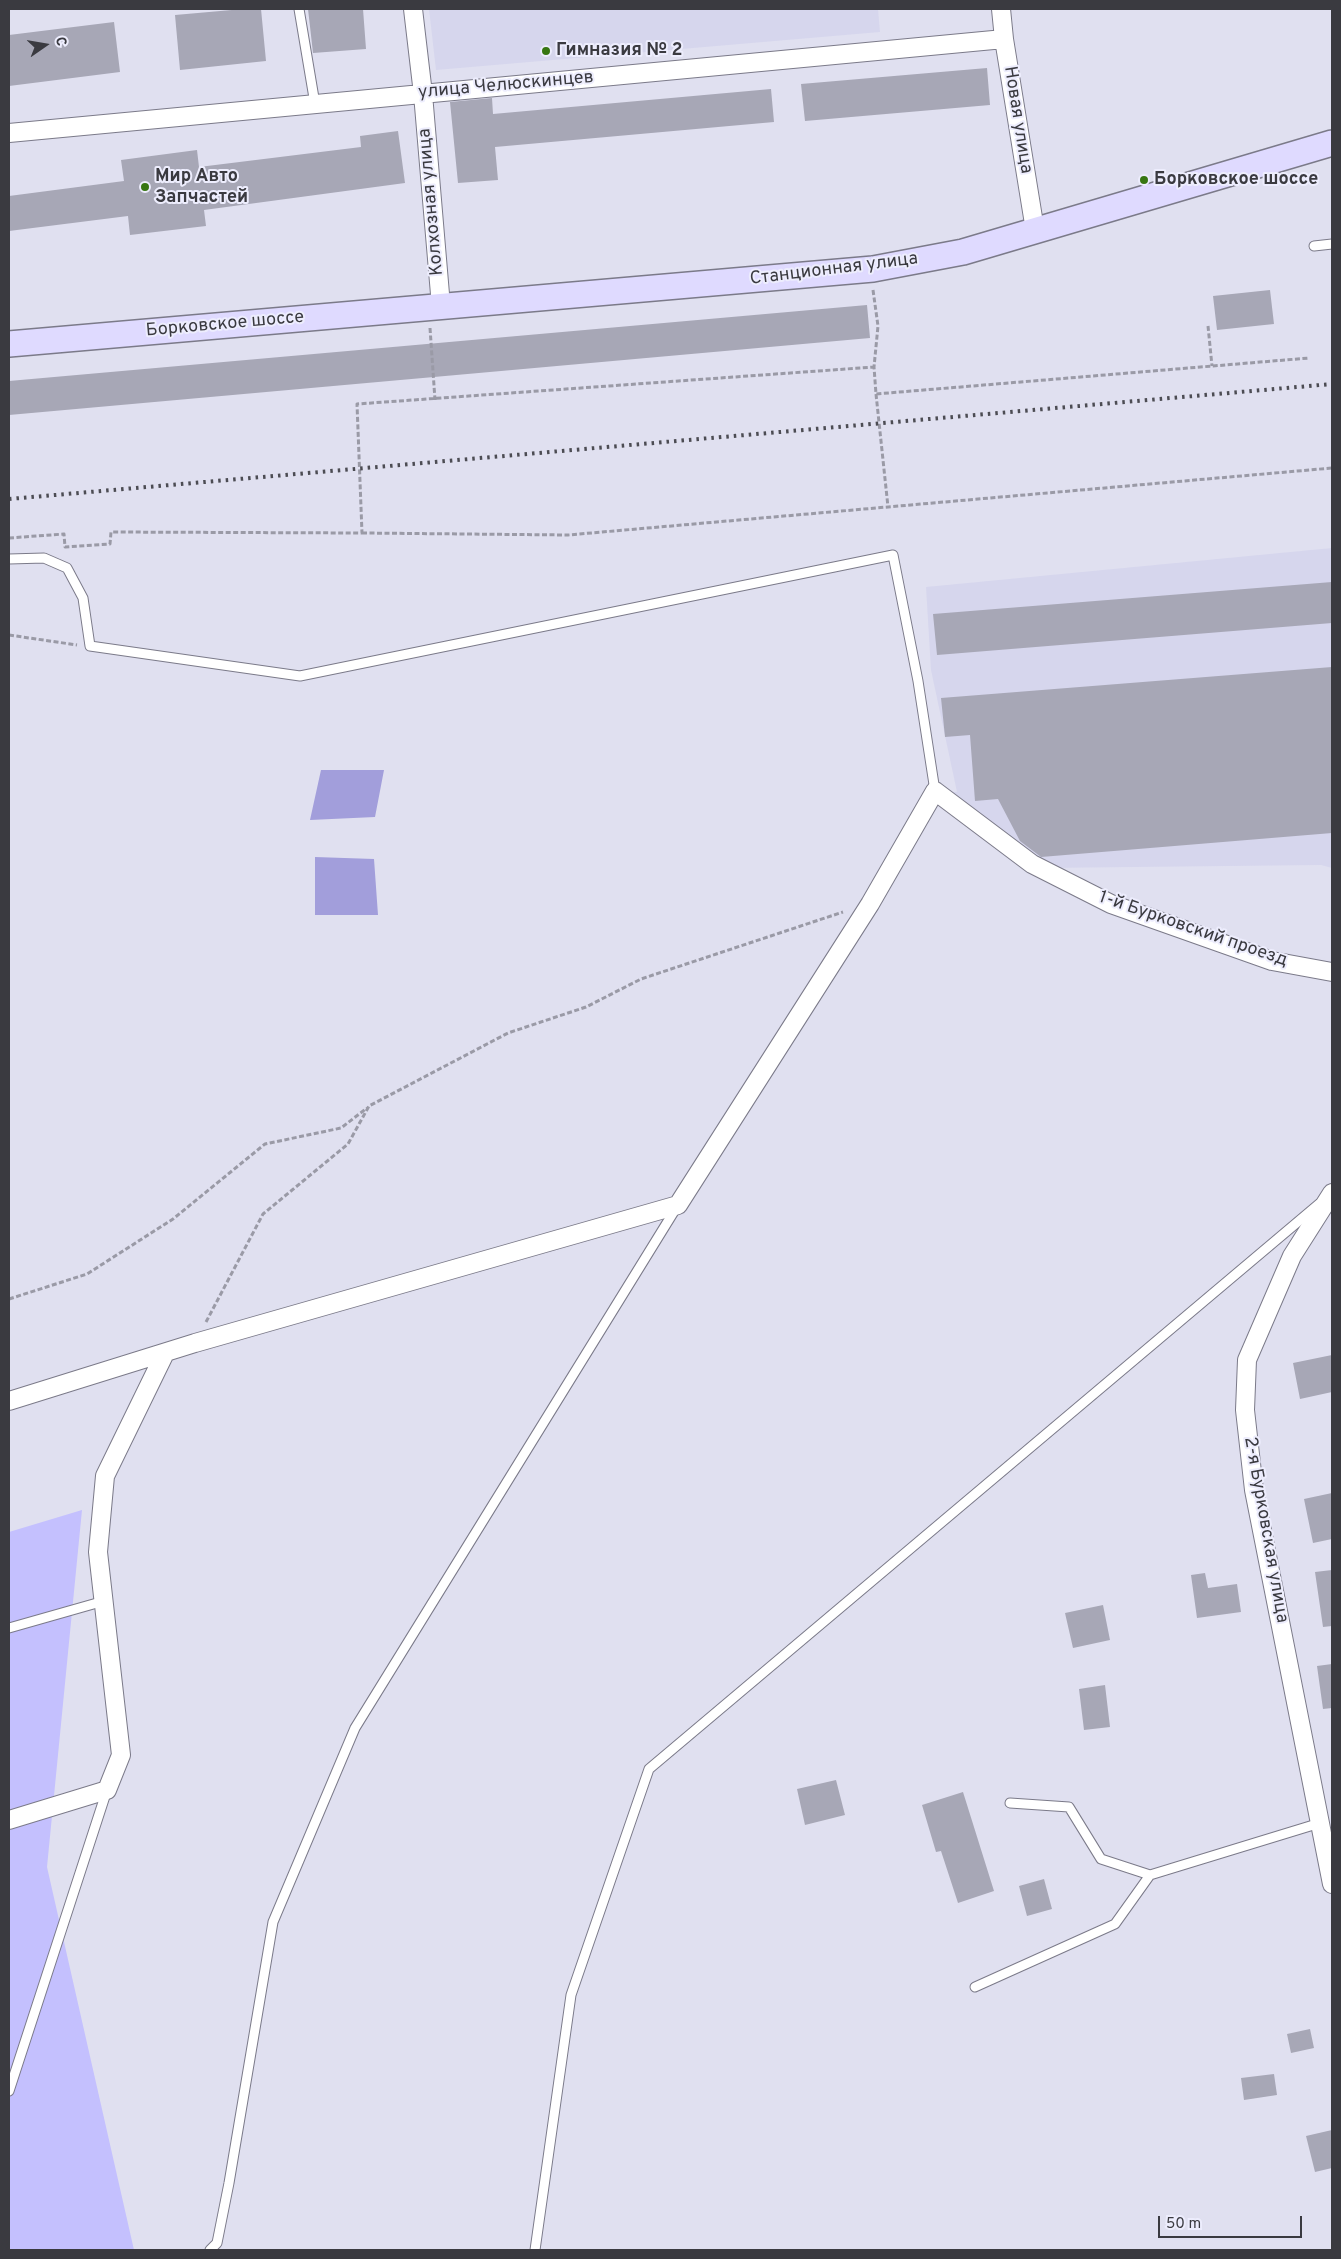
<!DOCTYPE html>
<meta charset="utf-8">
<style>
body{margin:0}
#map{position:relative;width:1341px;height:2259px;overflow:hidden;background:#e0e0f0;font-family:Overpass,sans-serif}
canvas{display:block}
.frame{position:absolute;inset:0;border:10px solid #3a3a40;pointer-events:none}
.north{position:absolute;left:20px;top:20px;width:50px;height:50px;-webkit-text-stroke:4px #ededfd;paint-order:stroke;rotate:77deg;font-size:14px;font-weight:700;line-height:20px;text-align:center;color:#3a3a40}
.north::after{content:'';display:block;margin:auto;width:18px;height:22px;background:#3a3a40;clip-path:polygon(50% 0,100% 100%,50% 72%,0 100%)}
.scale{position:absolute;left:1158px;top:2216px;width:144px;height:22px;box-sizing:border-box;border:2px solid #3a3a40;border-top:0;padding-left:6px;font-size:15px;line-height:18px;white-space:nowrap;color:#3a3a40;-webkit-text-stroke:4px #ededfd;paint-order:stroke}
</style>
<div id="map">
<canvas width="1341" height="2259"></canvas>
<div class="frame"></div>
<div class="north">С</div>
<div class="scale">50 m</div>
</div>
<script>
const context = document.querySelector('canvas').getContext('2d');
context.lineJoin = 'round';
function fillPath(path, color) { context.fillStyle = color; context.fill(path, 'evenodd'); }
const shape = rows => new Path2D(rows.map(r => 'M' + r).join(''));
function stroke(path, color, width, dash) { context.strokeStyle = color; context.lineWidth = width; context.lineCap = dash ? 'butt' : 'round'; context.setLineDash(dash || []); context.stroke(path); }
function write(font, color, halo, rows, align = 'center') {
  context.font = font + ' Overpass,sans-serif'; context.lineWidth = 4; context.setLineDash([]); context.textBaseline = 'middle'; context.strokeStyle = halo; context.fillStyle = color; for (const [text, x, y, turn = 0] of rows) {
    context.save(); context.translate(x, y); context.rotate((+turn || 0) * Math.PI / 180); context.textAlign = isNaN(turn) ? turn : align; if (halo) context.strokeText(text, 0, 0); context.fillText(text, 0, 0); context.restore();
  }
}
fillPath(shape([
 [429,9,878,9,880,32,436,70],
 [1332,548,1332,868,1321,865,1041,868,935,791,957,792,931,670,926,587]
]), '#d6d6ed');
fillPath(shape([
 [82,1510,47,1867,134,2250,9,2250,9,1532]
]), '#c4c0fe');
fillPath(shape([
 [321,770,384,770,375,817,310,820],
 [315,857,374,859,378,915,315,915]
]), '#a29edb');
fillPath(shape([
 [243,9,261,9,266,61,180,70,175,15],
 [308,9,363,9,366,49,313,53],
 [114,22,120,72,9,86,9,35],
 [987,68,990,105,805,121,801,84],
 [771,89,774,122,495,147,498,180,458,183,450,102,492,98,493,114],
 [398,131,405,183,204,210,206,226,130,235,128,216,9,231,9,196,124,181,121,160,197,150,199,167,361,147,360,136],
 [1270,290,1274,324,1217,330,1213,296],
 [867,305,870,338,9,415,9,381],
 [1332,582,1332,623,937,655,933,614],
 [1332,667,1332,833,1041,857,1020,841,998,799,975,801,970,735,945,737,941,698],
 [1332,1355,1332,1392,1300,1399,1293,1363],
 [1332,1493,1332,1539,1313,1543,1304,1499],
 [1332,1570,1332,1626,1323,1627,1315,1572],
 [1205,1573,1208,1588,1237,1584,1241,1612,1197,1618,1191,1575],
 [1103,1605,1110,1640,1073,1648,1065,1613],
 [1332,1664,1332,1708,1323,1709,1317,1666],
 [1105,1685,1110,1727,1084,1730,1079,1689],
 [836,1780,845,1815,805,1825,797,1789],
 [963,1792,994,1891,958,1903,941,1851,936,1852,922,1805],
 [1044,1879,1052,1909,1027,1916,1019,1886],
 [1310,2029,1314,2048,1291,2053,1287,2034],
 [1274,2074,1277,2095,1244,2100,1241,2078],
 [1332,2130,1332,2168,1315,2172,1306,2136]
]), '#a7a7b6');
const lane = shape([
 [299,9,315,104],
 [1314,246,1332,244],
 [9,559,44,558,67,568,83,598,90,646,300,676,893,555,918,681,935,791],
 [9,1628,104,1601],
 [1010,1803,1069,1807,1101,1859,1150,1875],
 [975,1987,1115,1924,1150,1875,1320,1823],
 [9,2091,107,1790],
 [210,2250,217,2243,229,2183,273,1922,355,1728,678,1205],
 [535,2250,571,1995,649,1769,1319,1204]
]);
const street = shape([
 [413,9,423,94,441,306],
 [1001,9,1004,39,1035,230],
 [9,133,1004,39],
 [1332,1193,1292,1256,1247,1360,1245,1410,1254,1490,1332,1884],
 [9,1401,195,1343,678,1205,870,904,935,791,1032,864,1111,904,1272,961,1332,972],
 [9,1820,107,1790,121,1755,98,1552,105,1476,165,1353]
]);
const secondary = shape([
 [9,344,873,269,963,252,1332,143]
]);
stroke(lane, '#7b7a89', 11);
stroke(street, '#7b7a89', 20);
stroke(secondary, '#7b7a89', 28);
stroke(shape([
 [873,290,878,326,874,367,876,394,1309,358],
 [1208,326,1212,366],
 [430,328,435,400],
 [876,394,888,507],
 [362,533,568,535,1332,468],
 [9,538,64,534,65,547,110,544,111,532,362,533,357,404,874,367],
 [9,635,77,645],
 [9,1299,87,1274,173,1219,265,1144,341,1128,367,1108],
 [206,1322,263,1214,348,1144,369,1106,508,1033,586,1007,641,979,843,912]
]), '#9a9aa6', 3, [5, 2.5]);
stroke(lane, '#fff', 9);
stroke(street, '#fff', 18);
stroke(secondary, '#dfdaff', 25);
stroke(shape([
 [9,499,1332,384]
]), '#4c4c53', 4, [2.5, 5]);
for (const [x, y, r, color] of [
 [546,51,5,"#377611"],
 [1144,180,5,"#377611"],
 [145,187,5,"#377611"]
]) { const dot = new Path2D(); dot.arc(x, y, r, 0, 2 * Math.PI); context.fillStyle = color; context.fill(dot); stroke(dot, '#ededfd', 2); }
write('bold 18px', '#3a3a40', '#ededfd', [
 ["Гимназия № 2",556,51],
 ["Мир Авто",155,177],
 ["Запчастей",155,198],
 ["Борковское шоссе",1154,180]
], 'left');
write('18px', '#3a3a40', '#ededfd', [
 ["улица Челюскинцев",506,86,-5],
 ["Новая улица",1017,120,81],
 ["Колхозная улица",432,202,-95],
 ["Станционная улица",834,270,-7],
 ["Борковское шоссе",225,325,-5],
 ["1-й Бурковский проезд",1193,930,19],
 ["2-я Бурковская улица",1265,1530,80]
]);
</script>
